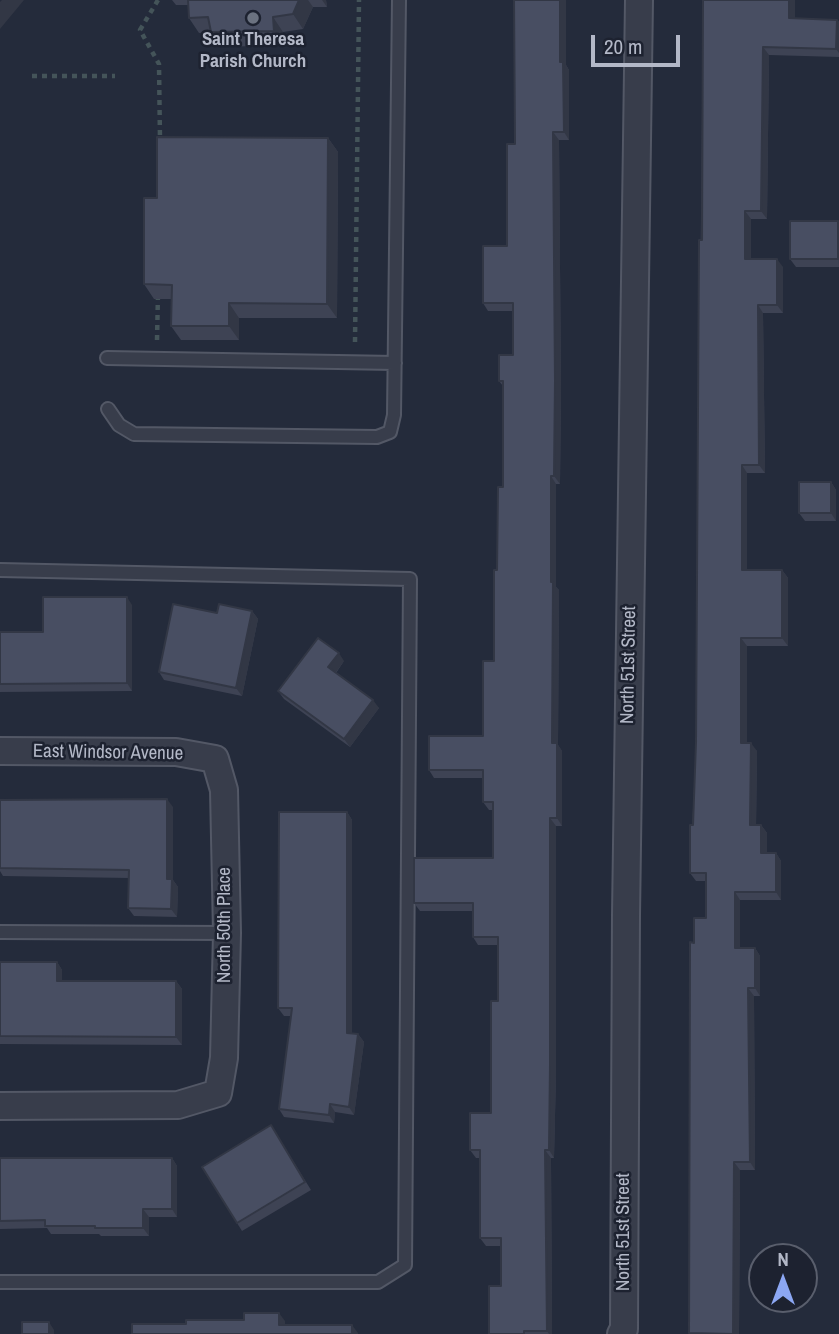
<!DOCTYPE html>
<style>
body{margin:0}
#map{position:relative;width:839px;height:1334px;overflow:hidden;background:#242b3b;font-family:"Archivo Narrow",sans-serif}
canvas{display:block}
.north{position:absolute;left:748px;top:1243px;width:70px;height:70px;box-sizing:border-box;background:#1d2230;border:2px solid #595e6c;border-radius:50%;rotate:0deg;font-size:19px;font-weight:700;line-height:28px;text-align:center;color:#b3b8c7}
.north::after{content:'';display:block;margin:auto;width:24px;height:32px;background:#8ca7f3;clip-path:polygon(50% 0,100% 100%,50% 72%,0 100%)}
.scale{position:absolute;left:591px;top:35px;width:89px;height:32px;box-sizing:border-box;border:4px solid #b3b8c7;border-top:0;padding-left:9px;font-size:21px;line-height:24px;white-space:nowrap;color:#b3b8c7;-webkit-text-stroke:5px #1d2230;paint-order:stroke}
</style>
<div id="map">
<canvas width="839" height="1334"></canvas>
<div class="north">N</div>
<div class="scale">20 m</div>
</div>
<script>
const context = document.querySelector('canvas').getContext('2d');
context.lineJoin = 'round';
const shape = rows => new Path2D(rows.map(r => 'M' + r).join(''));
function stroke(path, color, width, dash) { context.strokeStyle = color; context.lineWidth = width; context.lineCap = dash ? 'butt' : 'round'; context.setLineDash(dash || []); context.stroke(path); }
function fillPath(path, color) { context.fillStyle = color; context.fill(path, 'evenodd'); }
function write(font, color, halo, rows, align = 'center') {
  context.font = font + ' "Archivo Narrow",sans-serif'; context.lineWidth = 5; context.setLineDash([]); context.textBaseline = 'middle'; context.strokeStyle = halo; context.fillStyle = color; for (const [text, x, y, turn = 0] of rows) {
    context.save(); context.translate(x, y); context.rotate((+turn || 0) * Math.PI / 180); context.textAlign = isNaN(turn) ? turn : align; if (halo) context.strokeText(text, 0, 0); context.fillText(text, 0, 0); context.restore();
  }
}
const service = shape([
 [107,358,395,363],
 [108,409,119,425,134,434,377,437,390,432,394,415,399,0],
 [0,570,410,579,405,1265,378,1282,0,1282],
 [0,932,227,933]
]);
const minor = shape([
 [0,751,176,752,215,759,224,790,227,933,224,1058,218,1093,178,1105,0,1106],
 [621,1334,624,1329,626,915,639,0]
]);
stroke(service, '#535866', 16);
stroke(minor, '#535866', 30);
stroke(shape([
 [158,0,140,30,159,64,160,141],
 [32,76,115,76],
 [157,340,158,293],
 [355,342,359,0]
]), '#445459', 4.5, [5, 5]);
stroke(service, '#383d4b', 12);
stroke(minor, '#383d4b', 26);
fillPath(shape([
 [172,0,326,0,327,7,313,7,303,29,283,32,284,45,222,47,211,32,199,33,189,18,188,5,176,5],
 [566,0,566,65,569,70,569,140,559,140,561,389,560,484,556,484,556,587,559,590,558,745,562,751,562,826,556,826,556,1074,554,1158,551,1158,552,1334,489,1334,501,1286,501,1246,486,1246,480,1238,480,1158,476,1158,470,1150,491,1113,498,1001,498,945,478,945,473,937,473,911,420,911,414,903,493,858,493,810,489,810,483,802,483,778,434,778,429,770,483,736,494,661,497,570,503,487,503,386,499,381,513,355,513,311,488,311,483,303,507,246,515,144],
 [703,0,795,0,795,19,837,20,839,22,839,57,769,55,767,219,751,219,751,259,783,267,783,313,763,313,765,473,747,473,747,570,782,570,788,578,788,646,747,646,747,743,757,751,756,825,761,825,767,833,767,853,776,853,781,861,781,900,740,900,740,948,755,948,760,956,760,996,754,996,755,1170,740,1170,739,1334,689,1333,694,943,706,918,706,881,696,881,690,873,696,742],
 [328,138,338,152,337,318,239,318,239,340,181,340,171,326,171,299,154,299,144,284,157,198],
 [838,221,839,267,796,267,790,259],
 [831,482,836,490,836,521,805,521,799,513],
 [132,605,132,691,0,692,0,632,43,632],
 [252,611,258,619,242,696,164,680,159,672,217,613],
 [344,661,336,673,379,708,350,747,284,699,278,691],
 [0,800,173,807,173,880,178,887,177,917,134,916,128,908,129,878,3,876,0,871],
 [347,812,352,820,352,1034,358,1034,364,1042,354,1115,335,1112,334,1123,284,1117,279,1109,291,1016,284,1016,278,1008],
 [0,962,57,962,62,970,62,981,176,981,182,989,182,1045,0,1044],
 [271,1125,311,1190,242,1231,237,1223],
 [0,1158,172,1158,177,1166,177,1217,149,1217,149,1236,101,1236,99,1234,51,1234,47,1228,0,1229]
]), '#3e4354');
fillPath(shape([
 [2,0,24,0,0,29,0,2],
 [299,0,308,0,313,7,303,29,293,14],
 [322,0,326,0,327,7],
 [560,0,566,0,566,65,569,70,569,140,564,132,560,62],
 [789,0,795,0,795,26,789,18],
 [273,17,283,32,284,45,274,31],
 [837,20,839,22,839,53,836,49],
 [763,47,769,55,767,219,761,211],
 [553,132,559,140,561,389,560,484,554,476],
 [328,138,338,152,337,318,327,304],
 [745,211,751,219,751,267,745,259],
 [777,259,783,267,783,313,777,305],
 [229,303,239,318,239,340,229,326],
 [758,305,763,313,765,473,759,465],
 [742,465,747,473,747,578,742,570],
 [551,476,556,484,556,587,559,590,558,745,562,751,562,826,557,818,552,743],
 [831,482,836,490,836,521,831,513],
 [782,570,788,578,788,646,782,638],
 [127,597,132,605,132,691,127,683],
 [252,611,258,619,242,696,236,688],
 [741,638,747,646,747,751,741,743],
 [339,653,344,661,334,675,328,667],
 [373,700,379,708,350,747,344,739],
 [751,743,757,751,756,833,750,825],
 [167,799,173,807,173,880,178,887,177,917,171,909,167,879],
 [347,812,352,820,352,1041,347,1033],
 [550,818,556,826,556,1074,554,1158,549,1150],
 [761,825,767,833,767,861,761,853],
 [776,853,781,861,781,900,776,892],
 [735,892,740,900,740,956,735,948],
 [755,948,760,956,760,996,755,988],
 [57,962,62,970,62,989,57,981],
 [176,981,182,989,182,1045,176,1037],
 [748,988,754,996,755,1170,750,1162],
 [358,1034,364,1042,354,1115,349,1107],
 [330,1104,335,1112,334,1123,329,1115],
 [545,1150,551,1158,552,1334,549,1334,547,1331],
 [172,1158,177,1166,177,1217,172,1209],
 [734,1162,740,1170,739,1334,733,1334],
 [143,1209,149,1217,149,1236,143,1228],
 [279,1313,285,1321,285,1333,279,1325],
 [49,1322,54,1330,54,1334,49,1334],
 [352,1325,358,1333,358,1334,352,1334]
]), '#323745');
const building = shape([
 [188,0,299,0,293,14,273,17,274,31,211,32,208,17,189,18,188,0],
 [514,0,560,0,560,62,563,62,564,132,553,132,555,381,554,476,551,476,551,582,553,582,552,743,557,743,557,818,550,818,550,1066,549,1150,545,1150,547,1331,524,1331,524,1334,489,1334,489,1286,501,1286,501,1238,480,1238,480,1150,470,1150,470,1113,491,1113,491,1001,498,1001,498,937,473,937,473,903,414,903,414,858,493,858,493,802,483,802,483,770,429,770,429,736,483,736,483,661,494,661,494,570,497,570,498,487,503,487,503,381,499,381,499,355,513,355,513,303,483,303,483,246,507,246,507,144,515,144,514,0],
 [703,0,789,0,789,18,837,20,836,49,763,47,761,211,745,211,745,259,777,259,777,305,758,305,759,465,742,465,742,570,782,570,782,638,741,638,741,743,751,743,750,825,761,825,761,853,776,853,776,892,735,892,735,948,755,948,755,988,748,988,750,1162,734,1162,733,1334,689,1333,690,942,694,943,694,918,706,918,706,873,690,873,690,825,693,825,696,742,699,240,702,240,703,0],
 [157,137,328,138,327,304,229,303,229,326,171,326,172,285,144,284,144,198,157,198,157,137],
 [790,221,838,221,838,259,790,259,790,221],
 [799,482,831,482,831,513,799,513,799,482],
 [43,597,127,597,127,683,0,684,0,632,43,632,43,597],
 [173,604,217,613,219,604,252,611,236,688,159,672,173,604],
 [318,638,339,653,328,667,373,700,344,739,278,691,318,638],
 [167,799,167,879,172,879,171,909,128,908,129,870,0,868,0,800,167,799],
 [279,812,347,812,347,1033,358,1034,349,1107,330,1104,329,1115,279,1109,292,1008,278,1008,279,812],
 [0,962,57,962,57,981,176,981,176,1037,0,1036,0,962],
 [271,1125,305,1182,237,1223,202,1167,271,1125],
 [0,1158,172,1158,172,1209,143,1209,143,1228,95,1228,95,1226,45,1226,45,1220,0,1221,0,1158],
 [244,1313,279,1313,279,1325,352,1325,352,1334,132,1334,132,1324,186,1324,186,1320,244,1320,244,1313],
 [22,1322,49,1322,49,1334,22,1334,22,1322]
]);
fillPath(building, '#484e62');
stroke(building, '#323745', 2);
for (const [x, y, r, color] of [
 [253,18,7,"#6b7280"]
]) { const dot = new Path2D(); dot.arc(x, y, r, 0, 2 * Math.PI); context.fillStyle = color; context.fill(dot); stroke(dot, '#1d2230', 2.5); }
write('bold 19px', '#b3b8c7', '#1d2230', [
 ["Saint Theresa",253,40],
 ["Parish Church",253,62]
]);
write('19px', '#b3b8c7', '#1d2230', [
 ["North 51st Street",629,665,-89],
 ["East Windsor Avenue",108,753,1],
 ["North 50th Place",225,925,-90],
 ["North 51st Street",624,1232,-90]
]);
</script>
